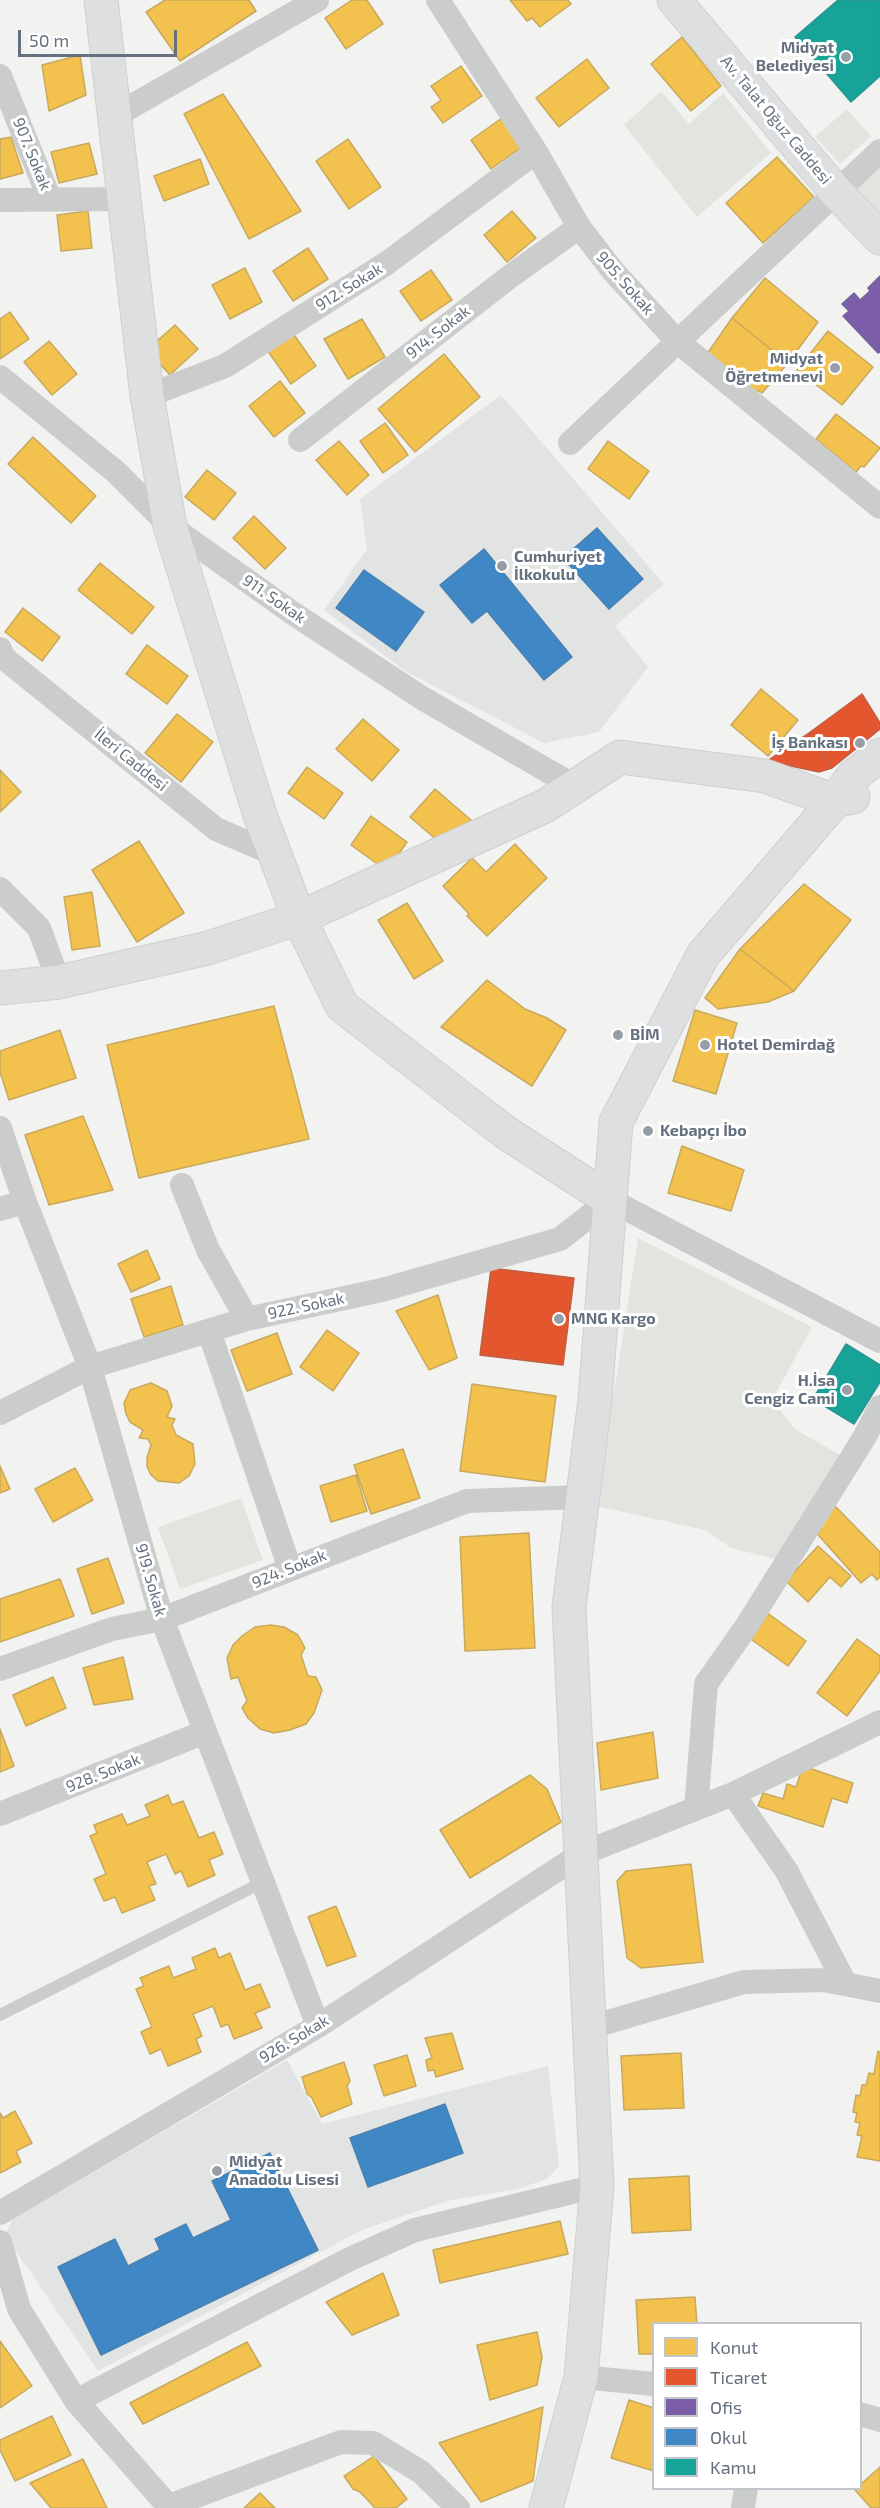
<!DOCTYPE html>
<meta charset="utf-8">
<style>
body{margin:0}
#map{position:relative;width:880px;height:2508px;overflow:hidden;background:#f2f3f1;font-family:"Exo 2",sans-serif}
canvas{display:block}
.legend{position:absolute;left:652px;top:2322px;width:210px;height:168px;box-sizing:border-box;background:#fff;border:2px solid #c1c6cc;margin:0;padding:8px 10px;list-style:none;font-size:18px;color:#65717f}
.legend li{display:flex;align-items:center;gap:12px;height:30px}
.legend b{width:30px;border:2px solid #c1c6cc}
.scale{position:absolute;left:18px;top:30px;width:159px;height:27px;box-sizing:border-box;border:3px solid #65717f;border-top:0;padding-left:8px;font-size:18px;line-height:21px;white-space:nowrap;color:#65717f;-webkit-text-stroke:4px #fff;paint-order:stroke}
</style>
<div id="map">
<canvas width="880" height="2508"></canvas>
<ul class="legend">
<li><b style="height:16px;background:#f2c14e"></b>Konut</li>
<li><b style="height:16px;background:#e4572e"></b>Ticaret</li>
<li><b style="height:16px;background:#7b5ea7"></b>Ofis</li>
<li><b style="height:16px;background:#3f88c5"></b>Okul</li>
<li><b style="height:16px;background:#17a398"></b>Kamu</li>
</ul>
<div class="scale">50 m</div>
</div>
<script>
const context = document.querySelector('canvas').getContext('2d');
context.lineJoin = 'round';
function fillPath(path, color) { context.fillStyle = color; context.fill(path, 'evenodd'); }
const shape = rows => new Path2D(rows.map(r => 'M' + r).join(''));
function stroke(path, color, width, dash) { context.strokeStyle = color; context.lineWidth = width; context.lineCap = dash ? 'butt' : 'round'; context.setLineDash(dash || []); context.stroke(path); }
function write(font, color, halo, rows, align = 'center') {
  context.font = font + ' "Exo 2",sans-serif'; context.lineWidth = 6; context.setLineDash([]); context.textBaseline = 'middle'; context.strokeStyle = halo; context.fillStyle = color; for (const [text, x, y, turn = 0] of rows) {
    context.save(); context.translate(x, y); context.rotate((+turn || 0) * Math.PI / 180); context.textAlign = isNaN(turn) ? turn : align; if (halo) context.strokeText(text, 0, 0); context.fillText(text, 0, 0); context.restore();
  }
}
fillPath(shape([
 [501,395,664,584,615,626,648,667,599,732,544,743,405,671,324,610,367,549,360,499],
 [287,2060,322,2124,548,2066,559,2166,547,2179,517,2189,447,2201,362,2230,98,2371,5,2235,13,2219]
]), '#e2e4e3');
fillPath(shape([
 [661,91,689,124,723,93,771,153,697,217,624,125],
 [847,109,871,136,840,164,815,137],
 [880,164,880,225,855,188],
 [638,1238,812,1327,772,1400,795,1429,842,1456,775,1559,731,1548,705,1530,596,1506],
 [241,1498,263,1560,180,1589,158,1527]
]), '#e2e5df');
const homes = shape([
 [165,0,249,0,256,11,180,61,146,12,165,0],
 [352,0,367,0,383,24,346,49,325,18,352,0],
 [510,0,568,0,571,4,540,27,532,18,527,21,510,0],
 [682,37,721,86,691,111,651,64,682,37],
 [80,55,86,95,49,111,42,65,80,55],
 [587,59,609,88,559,127,536,98,587,59],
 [461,66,482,96,443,123,431,107,441,100,431,86,461,66],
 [223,94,301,211,249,239,184,114,223,94],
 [506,115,526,144,491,169,471,140,506,115],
 [11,137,23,173,0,179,0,139,11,137],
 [348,139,381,187,349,209,316,161,348,139],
 [89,143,97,174,59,183,51,152,89,143],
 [777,157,814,197,763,243,726,203,777,157],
 [200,159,209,184,164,201,154,176,200,159],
 [88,211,92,248,61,251,57,215,88,211],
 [512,211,536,238,507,262,484,235,512,211],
 [308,248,328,279,293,301,273,271,308,248],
 [245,268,262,302,230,319,212,285,245,268],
 [431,270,452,300,421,321,400,291,431,270],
 [765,278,818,322,788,363,732,318,765,278],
 [10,312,29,339,0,359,0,319,10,312],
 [732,318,788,363,762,393,759,391,756,393,707,354,732,318],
 [362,319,385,357,348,379,324,339,362,319],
 [175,325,198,349,170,375,147,350,175,325],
 [290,329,316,366,291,384,265,347,290,329],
 [828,331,873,367,842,405,797,370,828,331],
 [49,341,77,374,52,395,24,362,49,341],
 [444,354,480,397,415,452,378,409,444,354],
 [280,381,305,413,274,437,249,406,280,381],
 [836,414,880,448,864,467,861,466,856,472,816,439,836,414],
 [385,423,408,455,383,473,360,441,385,423],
 [33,437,96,496,71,523,8,464,33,437],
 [339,441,369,475,347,495,316,460,339,441],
 [608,441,649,471,629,499,588,469,608,441],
 [207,470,236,493,214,520,185,497,207,470],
 [254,516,286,548,265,569,233,538,254,516],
 [100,563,154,607,132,634,78,590,100,563],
 [23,608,60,637,42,661,5,632,23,608],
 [147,645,188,676,167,704,126,674,147,645],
 [761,689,798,720,768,756,731,725,761,689],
 [177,714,213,742,181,782,145,753,177,714],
 [363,719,399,750,372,781,336,749,363,719],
 [307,767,343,793,324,819,288,793,307,767],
 [0,770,21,792,0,812,0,770],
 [435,789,471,820,446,848,410,817,435,789],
 [371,816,407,842,387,871,351,845,371,816],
 [139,841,184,913,137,942,92,870,139,841],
 [515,844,547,878,487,936,467,916,469,914,443,886,472,858,486,872,515,844],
 [804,884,851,920,794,991,740,949,804,884],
 [92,892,100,946,72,950,64,897,92,892],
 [407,903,443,961,414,979,378,920,407,903],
 [740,949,794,991,768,1002,718,1009,705,998,740,949],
 [487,980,525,1009,547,1018,566,1030,532,1086,441,1027,487,980],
 [274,1006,309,1139,139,1178,107,1045,274,1006],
 [695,1010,737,1023,716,1094,673,1081,695,1010],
 [60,1030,76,1078,9,1100,0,1072,0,1051,60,1030],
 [83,1116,113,1190,49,1205,25,1135,83,1116],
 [682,1146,744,1170,731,1211,668,1193,682,1146],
 [147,1250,160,1279,131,1292,118,1264,147,1250],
 [171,1286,183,1325,144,1337,131,1299,171,1286],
 [438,1295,457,1358,429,1370,396,1311,438,1295],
 [327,1330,359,1353,333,1391,300,1367,327,1330],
 [277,1333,292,1374,247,1391,231,1350,277,1333],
 [151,1383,167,1391,172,1406,167,1417,175,1419,172,1425,176,1435,193,1444,195,1464,189,1476,179,1483,158,1481,151,1475,147,1467,147,1458,151,1445,148,1439,139,1438,143,1430,130,1422,126,1414,124,1403,130,1390,151,1383],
 [472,1384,556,1396,545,1482,460,1471,472,1384],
 [403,1449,420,1498,371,1514,354,1465,403,1449],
 [0,1466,10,1489,0,1493,0,1466],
 [75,1468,93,1500,53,1522,35,1489,75,1468],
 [356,1475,367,1511,331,1522,320,1486,356,1475],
 [835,1506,880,1552,880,1577,877,1580,872,1574,861,1583,812,1528,835,1506],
 [529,1533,535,1648,465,1651,460,1537,529,1533],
 [818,1546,851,1576,841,1587,830,1577,808,1602,786,1581,818,1546],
 [108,1558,124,1603,92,1614,77,1569,108,1558],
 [60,1579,74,1616,0,1642,0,1599,60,1579],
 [766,1612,806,1641,788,1666,748,1637,766,1612],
 [271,1625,284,1627,298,1635,305,1648,301,1655,308,1676,316,1677,322,1690,314,1713,306,1724,290,1730,274,1733,260,1729,248,1718,242,1708,247,1701,238,1677,231,1679,227,1658,233,1645,242,1636,255,1627,271,1625],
 [857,1639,880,1656,880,1671,847,1716,817,1693,857,1639],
 [123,1657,133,1699,94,1705,83,1668,123,1657],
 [53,1677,66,1708,26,1726,13,1695,53,1677],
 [0,1729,14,1766,0,1772,0,1729],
 [653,1732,658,1778,601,1790,597,1743,653,1732],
 [803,1766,853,1783,847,1803,832,1798,823,1827,758,1806,763,1793,783,1799,787,1784,796,1787,803,1766],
 [530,1775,547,1789,561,1822,470,1878,440,1830,530,1775],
 [168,1795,172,1805,183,1801,199,1838,214,1832,223,1854,209,1860,215,1875,188,1887,181,1871,175,1874,166,1854,147,1862,156,1884,149,1886,155,1900,122,1913,115,1897,104,1901,94,1879,106,1874,90,1836,97,1833,94,1825,122,1814,127,1825,150,1816,145,1805,168,1795],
 [691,1864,703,1962,641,1968,627,1958,617,1881,626,1871,691,1864],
 [336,1906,356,1956,327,1966,308,1917,336,1906],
 [215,1948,219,1958,230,1953,245,1990,260,1984,270,2007,255,2013,262,2028,234,2039,228,2024,221,2027,213,2006,193,2014,202,2036,196,2039,201,2052,168,2066,161,2049,150,2054,141,2032,152,2027,136,1989,144,1986,140,1978,169,1966,173,1978,196,1969,192,1958,215,1948],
 [452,2033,463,2069,436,2077,434,2070,428,2071,426,2060,432,2058,425,2038,452,2033],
 [878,2051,880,2052,880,2161,857,2157,862,2136,857,2135,860,2123,855,2122,857,2113,853,2112,856,2095,860,2096,862,2085,866,2085,869,2073,874,2074,878,2051],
 [681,2053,684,2108,624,2110,621,2056,681,2053],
 [407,2055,416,2086,384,2096,374,2065,407,2055],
 [344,2062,350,2081,347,2086,352,2104,321,2117,312,2098,307,2094,302,2077,344,2062],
 [15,2111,32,2143,16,2151,21,2162,0,2173,0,2113,3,2118,15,2111],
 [689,2176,691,2230,632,2233,629,2179,689,2176],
 [560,2221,568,2254,440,2283,433,2250,560,2221],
 [383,2273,399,2315,352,2335,326,2302,383,2273],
 [695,2297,697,2324,654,2324,654,2354,639,2354,636,2300,695,2297],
 [537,2332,542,2357,537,2385,490,2400,477,2345,537,2332],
 [0,2341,32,2386,0,2408,0,2341],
 [247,2342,261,2366,143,2424,130,2403,247,2342],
 [629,2400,654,2408,654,2471,611,2458,629,2400],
 [543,2407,533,2481,481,2502,439,2443,543,2407],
 [52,2416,71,2455,15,2481,0,2450,0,2440,52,2416],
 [374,2456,407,2499,396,2508,375,2508,360,2492,353,2489,344,2476,374,2456],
 [83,2459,107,2508,51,2508,30,2483,83,2459],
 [880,2467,880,2508,871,2508,855,2490,860,2488,860,2485,880,2467],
 [260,2493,275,2508,244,2508,260,2493]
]);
fillPath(homes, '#f2c14e');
stroke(homes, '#c8a95d', 1.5);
const shops = shape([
 [862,694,880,723,880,729,832,768,809,733,862,694],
 [809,733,832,768,819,772,767,761,809,733],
 [491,1268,574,1278,563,1365,480,1355,491,1268]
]);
fillPath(shops, '#e4572e');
stroke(shops, '#be5f46', 1.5);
const offices = shape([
 [880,276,880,352,878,353,843,316,849,311,842,304,854,293,860,300,870,291,868,288,880,276]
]);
fillPath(offices, '#7b5ea7');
stroke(offices, '#74649b', 1.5);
const schools = shape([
 [597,528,643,579,609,609,563,558,597,528],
 [484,549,572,657,544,680,487,611,472,623,440,585,484,549],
 [364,570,424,612,396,651,336,608,364,570],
 [445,2104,463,2153,368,2187,350,2138,445,2104],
 [270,2153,318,2250,101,2355,58,2267,115,2239,128,2266,160,2250,155,2239,186,2224,193,2238,231,2220,212,2181,270,2153]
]);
fillPath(schools, '#3f88c5');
stroke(schools, '#4a81b0', 1.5);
const public = shape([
 [838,0,880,0,880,76,851,102,795,37,838,0],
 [846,1344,880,1365,880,1382,854,1424,813,1399,846,1344]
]);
fillPath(public, '#17a398');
stroke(public, '#2e9490', 1.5);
const secondary = shape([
 [101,0,147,396,170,526,260,815,299,918,342,1006,505,1132,610,1200],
 [674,0,837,193,880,238],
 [0,988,59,982,208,948,299,918,545,806,620,757,765,776,835,801,853,797],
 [546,2508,581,2377,597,2186,569,1607,595,1400,616,1122,703,955,835,801,852,777,880,755]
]);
stroke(secondary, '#cecfcf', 35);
stroke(shape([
 [0,2015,263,1882]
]), '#cbcccc', 12);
stroke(shape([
 [438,0,536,152,579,227,613,271,678,342,880,507],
 [0,76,50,200],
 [113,117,317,0],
 [0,200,123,199],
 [0,377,116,472,170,526,294,614,422,698,574,786],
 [147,396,225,366,387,263,536,152],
 [300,440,508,278,579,227],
 [570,443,880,151],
 [0,649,4,658,216,829,274,854],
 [0,889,39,928,59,982],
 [0,1128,25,1202,90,1367,162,1619,318,2026],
 [182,1185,208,1250,247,1319],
 [0,1209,25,1202],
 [209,1331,290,1569],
 [0,1413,90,1367,247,1319,382,1290,560,1239,610,1200,880,1341],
 [0,1669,112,1629,162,1619,467,1501,583,1497],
 [733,1794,786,1870,845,1983],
 [696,1809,706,1684,746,1627,864,1438,880,1407],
 [0,1814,205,1732],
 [591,2027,744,1982,824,1980,880,1991],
 [0,2213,318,2026,581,1854,733,1794,880,1722],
 [0,2242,19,2309,76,2401,170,2508],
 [581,2377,654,2384],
 [76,2401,350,2259,415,2230,597,2186],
 [860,2414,880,2420],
 [169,2506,341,2442,373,2443,421,2472,458,2508],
 [743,2508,746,2488]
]), '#cbcccc', 24);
stroke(secondary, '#dedfe0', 33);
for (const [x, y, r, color] of [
 [846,57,6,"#969ea7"],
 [835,368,6,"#969ea7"],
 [502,566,6,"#969ea7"],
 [860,743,6,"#969ea7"],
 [618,1035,6,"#969ea7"],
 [705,1045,6,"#969ea7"],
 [648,1131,6,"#969ea7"],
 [559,1319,6,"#969ea7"],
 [847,1390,6,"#969ea7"],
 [217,2171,6,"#969ea7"]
]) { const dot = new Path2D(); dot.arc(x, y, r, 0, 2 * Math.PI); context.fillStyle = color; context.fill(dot); stroke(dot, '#fff', 2); }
write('bold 16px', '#65717f', '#fff', [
 ["Midyat",834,48,"right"],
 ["Belediyesi",834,66,"right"],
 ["Midyat",823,359,"right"],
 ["Öğretmenevi",823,377,"right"],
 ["Cumhuriyet",514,557],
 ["İlkokulu",514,575],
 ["İş Bankası",848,743,"right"],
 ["BİM",630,1035],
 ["Hotel Demirdağ",717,1045],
 ["Kebapçı İbo",660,1131],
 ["MNG Kargo",571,1319],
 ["H.İsa",835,1381,"right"],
 ["Cengiz Cami",835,1399,"right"],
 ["Midyat",229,2162],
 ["Anadolu Lisesi",229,2180]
], 'left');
write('16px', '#65717f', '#fff', [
 ["Av. Talat Oğuz Caddesi",776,120,50],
 ["907. Sokak",32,154,68],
 ["905. Sokak",625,283,49],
 ["912. Sokak",349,287,-32],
 ["914. Sokak",438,332,-38],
 ["911. Sokak",274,599,35],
 ["İleri Caddesi",131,760,39],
 ["922. Sokak",306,1306,-12],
 ["924. Sokak",289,1569,-22],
 ["919. Sokak",151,1580,74],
 ["928. Sokak",103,1773,-22],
 ["926. Sokak",294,2039,-31]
]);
</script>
